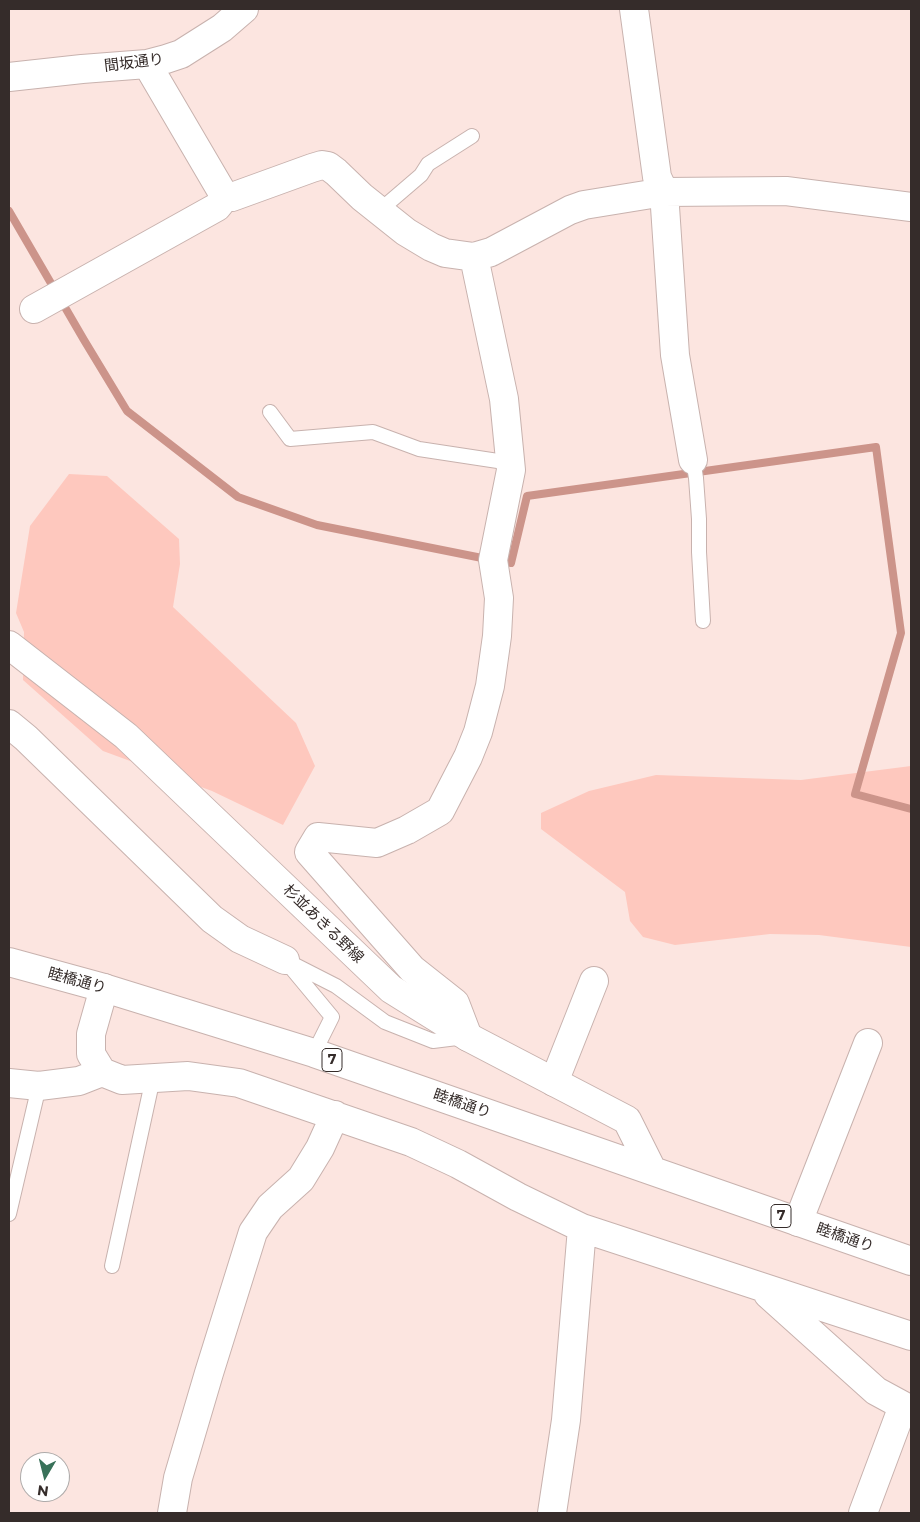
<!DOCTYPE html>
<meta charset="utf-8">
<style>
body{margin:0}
#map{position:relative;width:920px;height:1522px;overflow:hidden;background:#fce5e0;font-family:Montserrat,sans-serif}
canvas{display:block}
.frame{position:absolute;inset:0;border:10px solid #352c2a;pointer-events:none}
.north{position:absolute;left:20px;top:1452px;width:50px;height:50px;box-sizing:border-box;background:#fff;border:1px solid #aeabaa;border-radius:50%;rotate:188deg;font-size:14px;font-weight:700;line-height:20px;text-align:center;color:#352c2a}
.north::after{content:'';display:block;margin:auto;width:18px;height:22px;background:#39725a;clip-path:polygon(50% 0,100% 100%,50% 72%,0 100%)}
</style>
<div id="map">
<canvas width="920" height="1522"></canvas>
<div class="frame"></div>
<div class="north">N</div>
</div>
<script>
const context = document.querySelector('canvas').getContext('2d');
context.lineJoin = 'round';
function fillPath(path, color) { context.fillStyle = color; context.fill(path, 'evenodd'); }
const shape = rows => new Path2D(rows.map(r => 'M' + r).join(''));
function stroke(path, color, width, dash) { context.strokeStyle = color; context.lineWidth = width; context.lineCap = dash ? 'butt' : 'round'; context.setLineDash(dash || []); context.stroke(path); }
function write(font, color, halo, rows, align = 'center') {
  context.font = font + ' Montserrat,"Noto Sans JP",sans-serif'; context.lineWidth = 5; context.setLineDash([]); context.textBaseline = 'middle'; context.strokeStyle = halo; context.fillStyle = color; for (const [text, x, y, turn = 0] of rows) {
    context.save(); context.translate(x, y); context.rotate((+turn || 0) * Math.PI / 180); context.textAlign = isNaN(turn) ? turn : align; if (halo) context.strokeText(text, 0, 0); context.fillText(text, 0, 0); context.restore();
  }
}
fillPath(shape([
 [69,474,107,476,179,539,180,564,173,607,296,723,315,766,283,825,212,791,103,751,23,680,24,632,16,613,30,526],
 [911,766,911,947,819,935,770,934,675,945,643,937,630,921,625,892,541,829,541,813,589,791,656,775,801,780]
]), '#fec8be');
stroke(shape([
 [9,211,84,340,127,411,238,497,317,525,487,559],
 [499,561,511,563,527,496,876,447,901,633,855,794,911,809]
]), '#cc948a', 8);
const lane = shape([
 [379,211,421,175,428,164,472,136],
 [270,412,290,439,373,432,419,449,511,463],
 [693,460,696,478,699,519,699,552,703,621],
 [285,960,336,986,385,1022,433,1041,465,1037],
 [288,964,332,1017,314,1053],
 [9,1214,39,1086],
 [112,1266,153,1078]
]);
const street = shape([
 [634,9,657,177,664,192,675,355,693,460],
 [147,64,225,197],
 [9,77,82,69,147,64,166,59,181,54,222,28,244,9],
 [34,309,217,207,225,197,232,197,312,168,322,165,328,166,336,172,362,197,406,232,431,247,445,253,474,257,491,252,570,210,584,205,664,192,786,191,911,207],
 [9,724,26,738,212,919,240,939,285,960],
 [104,988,91,1034,91,1054,102,1072,122,1080,188,1076,239,1083,411,1142,458,1164,518,1197,582,1228,911,1336],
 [468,1037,455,1003,412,969,309,852,318,837,377,843,407,830,440,811,468,757,478,732,490,686,497,636,499,598,493,560,511,470,504,399,474,257],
 [554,1082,594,981],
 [9,1083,39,1086,79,1081,102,1072],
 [798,1222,868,1043],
 [768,1294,876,1391,911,1410],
 [172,1513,178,1478,209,1373,253,1232,270,1207,301,1179,320,1148,335,1115],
 [552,1513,566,1420,582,1228],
 [863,1513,903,1406]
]);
const primary = shape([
 [9,645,126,736,391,989,468,1037,627,1120,652,1170],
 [9,962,104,988,314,1053,911,1261]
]);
stroke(lane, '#c8b2ae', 16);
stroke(street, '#c8b2ae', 30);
stroke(primary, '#c8b2ae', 30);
stroke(lane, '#fff', 14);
stroke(street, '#fff', 28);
stroke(primary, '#fff', 28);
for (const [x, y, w] of [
 [332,1060,20],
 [781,1216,20]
]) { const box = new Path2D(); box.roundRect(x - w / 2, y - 11.5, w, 23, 4); context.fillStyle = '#fff'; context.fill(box); stroke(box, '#352c2a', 1); }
write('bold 14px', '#352c2a', null, [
 ["7",332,1060],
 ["7",781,1216]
]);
write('15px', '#352c2a', '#fff', [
 ["間坂通り",134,63,-7],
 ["杉並あきる野線",323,924,44],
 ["睦橋通り",77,981,15],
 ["睦橋通り",462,1104,19],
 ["睦橋通り",845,1238,19]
]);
</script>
